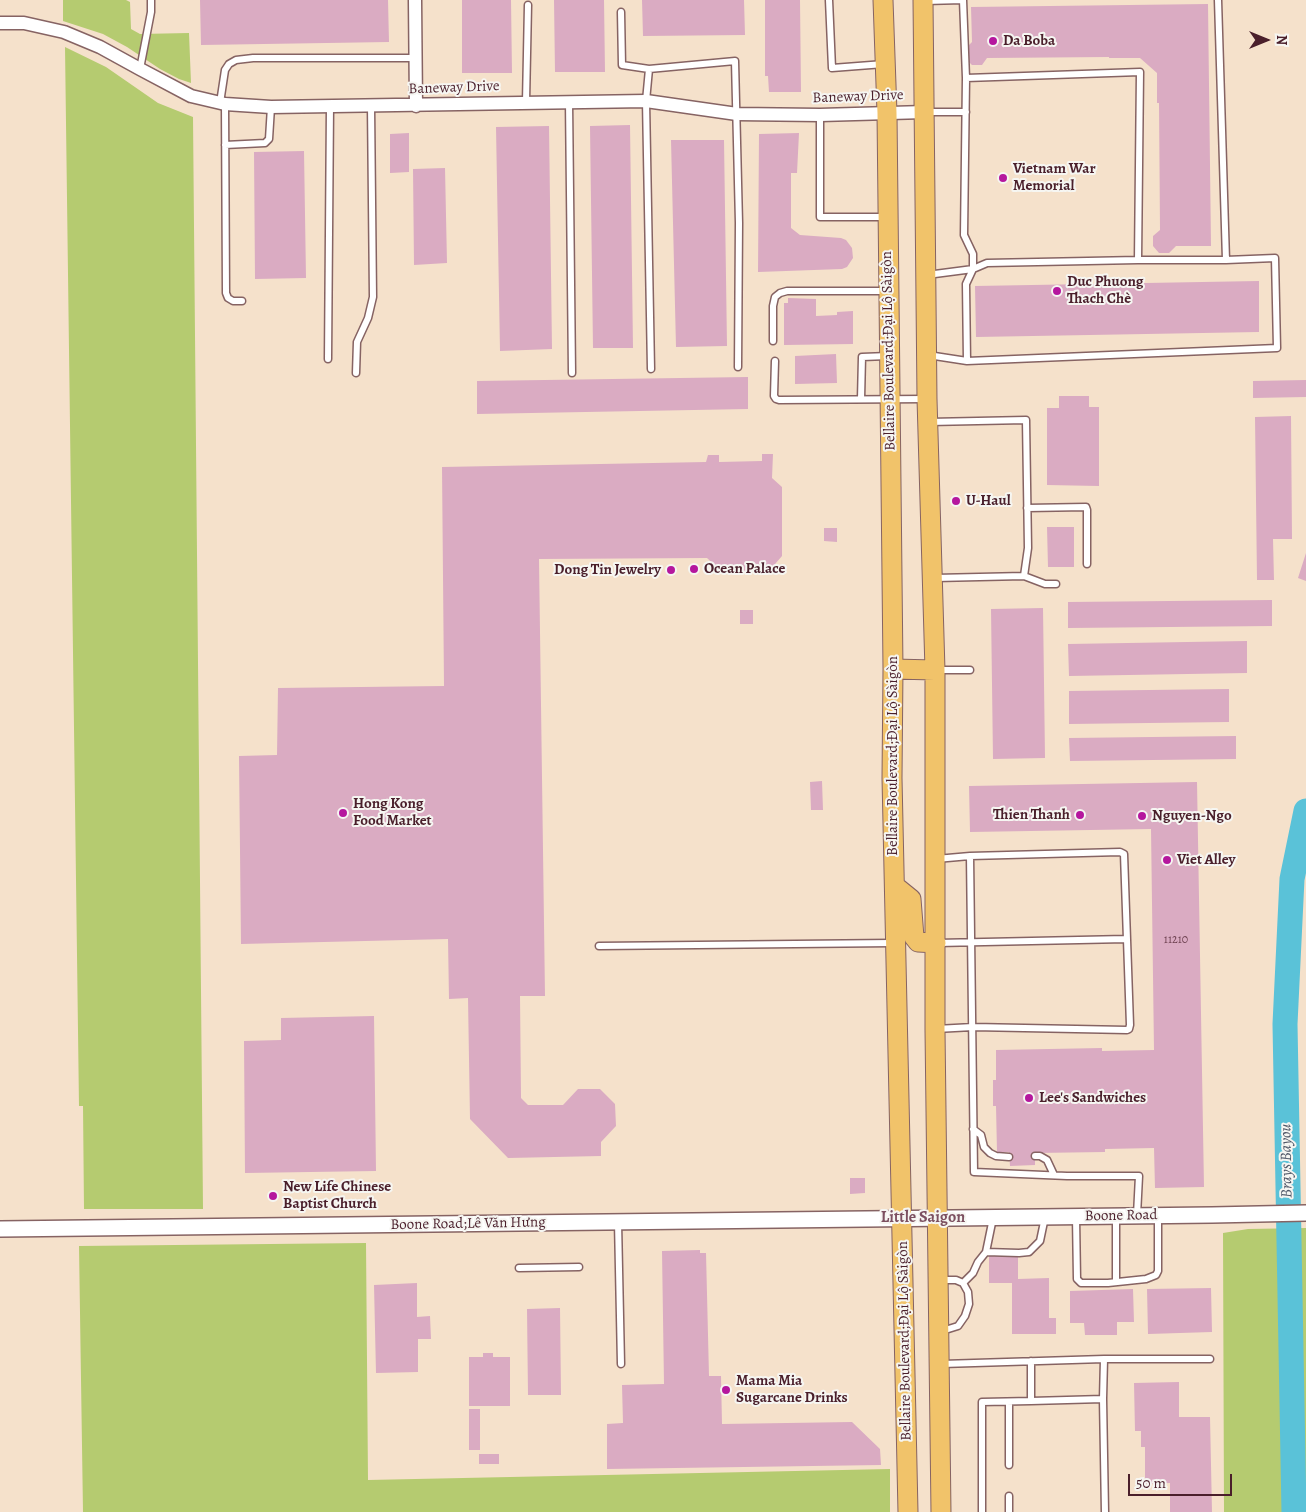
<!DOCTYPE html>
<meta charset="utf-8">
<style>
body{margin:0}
#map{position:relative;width:1306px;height:1512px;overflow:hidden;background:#f5e1cb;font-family:Alegreya,serif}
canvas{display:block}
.north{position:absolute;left:1241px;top:15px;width:50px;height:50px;-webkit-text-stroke:4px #f6f6f2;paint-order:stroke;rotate:90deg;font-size:14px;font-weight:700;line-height:20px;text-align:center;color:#4a1f2b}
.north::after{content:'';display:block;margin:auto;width:18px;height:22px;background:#4a1f2b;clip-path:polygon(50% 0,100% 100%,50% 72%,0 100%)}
.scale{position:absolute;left:1128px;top:1474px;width:104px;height:22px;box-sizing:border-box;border:2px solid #4a1f2b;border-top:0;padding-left:6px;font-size:15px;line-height:18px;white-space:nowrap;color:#4a1f2b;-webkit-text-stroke:4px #f6f6f2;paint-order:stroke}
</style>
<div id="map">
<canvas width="1306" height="1512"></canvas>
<div class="north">N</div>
<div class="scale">50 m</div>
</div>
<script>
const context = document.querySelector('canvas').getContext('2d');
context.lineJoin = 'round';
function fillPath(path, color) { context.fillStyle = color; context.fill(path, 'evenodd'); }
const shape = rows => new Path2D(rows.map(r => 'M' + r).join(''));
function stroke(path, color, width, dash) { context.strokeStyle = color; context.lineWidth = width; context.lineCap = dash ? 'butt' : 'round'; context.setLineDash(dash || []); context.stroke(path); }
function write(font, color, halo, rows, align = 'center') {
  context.font = font + ' Alegreya,serif'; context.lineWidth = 4; context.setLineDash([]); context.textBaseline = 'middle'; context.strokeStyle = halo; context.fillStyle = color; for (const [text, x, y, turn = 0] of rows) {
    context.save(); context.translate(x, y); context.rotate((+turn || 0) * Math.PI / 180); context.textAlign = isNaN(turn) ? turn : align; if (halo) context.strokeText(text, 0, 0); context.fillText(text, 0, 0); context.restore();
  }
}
fillPath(shape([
 [63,0,126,0,130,2,131,29,140,34,189,33,191,83,179,79,160,69,127,47,103,34,63,21],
 [65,47,106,67,158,103,193,117,203,1209,84,1209,83,1106,79,1106],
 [1306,1228,1306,1512,1224,1512,1223,1233,1248,1229],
 [366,1243,368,1480,890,1469,890,1512,83,1512,79,1246]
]), '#b5cb70');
stroke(shape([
 [1294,1512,1285,1024,1292,879,1306,811]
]), '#5ac2d8', 25);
fillPath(shape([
 [200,0,388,0,389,42,201,45],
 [462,0,511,0,512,73,462,73],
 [554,0,604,0,605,72,555,72],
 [642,0,744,0,745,35,643,36],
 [765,0,800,0,801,92,769,92,768,76,765,76],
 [1208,4,1211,246,1176,246,1169,253,1159,253,1153,246,1153,236,1160,230,1159,103,1157,103,1157,73,1140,58,1109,58,1109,57,987,58,982,65,972,65,966,59,966,48,972,42,971,7],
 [630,125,633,348,593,348,590,126],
 [549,126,552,349,500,351,496,127],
 [409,133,409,172,390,173,390,134],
 [799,133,797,173,791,173,791,228,800,235,841,238,846,240,852,248,853,258,847,267,842,269,758,272,759,134],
 [671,140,724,140,727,346,676,347],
 [304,151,306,278,255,279,254,152],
 [445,168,447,263,414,265,413,169],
 [1259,281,1259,332,976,337,975,286],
 [788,298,816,299,816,316,837,315,837,312,853,311,853,344,784,345,784,303,788,303],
 [836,354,837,383,795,384,795,356],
 [748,377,748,409,477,414,477,381],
 [1306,380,1306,397,1253,398,1253,381],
 [1059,396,1089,396,1089,407,1099,407,1099,486,1047,485,1047,408,1059,408],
 [1291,416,1292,539,1273,539,1274,580,1257,580,1255,417],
 [762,454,773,454,772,478,782,487,782,556,769,571,723,573,707,558,539,559,545,996,520,996,521,1098,528,1105,563,1105,578,1089,600,1089,615,1104,616,1126,601,1142,601,1156,508,1158,470,1119,468,998,449,999,448,939,241,944,239,756,277,755,278,688,444,686,442,467,706,462,708,455,719,455,719,462,762,461],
 [1047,527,1074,527,1074,567,1048,567],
 [824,528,837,528,837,542,824,541],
 [1306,553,1306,581,1298,578],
 [1272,600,1272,626,1068,628,1068,602],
 [1043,608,1045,758,993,759,991,609],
 [740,610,753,610,753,624,740,624],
 [1247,641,1247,673,1069,676,1068,644],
 [1229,689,1229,722,1069,724,1069,691],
 [1236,736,1236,759,1070,761,1069,738],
 [822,781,823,810,811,810,810,782],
 [1197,782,1204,1187,1155,1188,1154,1148,1105,1149,1105,1152,1035,1153,1035,1165,1010,1166,1009,1152,997,1152,996,1106,993,1106,993,1080,996,1080,996,1050,1102,1048,1102,1051,1154,1050,1151,829,970,832,969,786],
 [374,1016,376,1171,245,1173,244,1041,281,1040,281,1018],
 [850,1178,865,1178,865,1193,850,1194],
 [700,1250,700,1253,706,1253,709,1376,721,1376,722,1424,852,1422,880,1449,881,1465,607,1469,607,1424,623,1423,622,1385,664,1384,662,1251],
 [1018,1255,1018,1279,1049,1278,1049,1318,1056,1318,1056,1334,1012,1334,1012,1283,989,1283,989,1256],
 [417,1283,417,1317,430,1316,431,1339,418,1339,418,1372,376,1373,374,1285],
 [1211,1288,1212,1332,1148,1334,1147,1289],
 [1133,1289,1134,1322,1117,1322,1117,1335,1085,1335,1084,1323,1070,1323,1070,1291],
 [560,1308,561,1395,528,1395,527,1309],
 [483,1353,493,1353,493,1357,510,1357,510,1406,469,1406,469,1357,483,1357],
 [1179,1382,1179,1417,1210,1417,1212,1512,1170,1512,1170,1483,1145,1484,1145,1447,1141,1447,1141,1431,1135,1431,1134,1383],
 [469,1409,480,1409,480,1450,469,1450],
 [479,1454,499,1454,499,1464,479,1464]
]), '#daabc2');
const service = shape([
 [829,0,832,68,884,64],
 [925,1,963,0,966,78,1140,72,1138,260,987,263,973,269,927,275],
 [621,12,622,65,649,69,735,61,739,223,738,367],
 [140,69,151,12,151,0],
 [649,69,646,101,651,369],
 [966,78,964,235,973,254,973,269,966,284,967,361],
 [526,102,528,5],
 [569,102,572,373],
 [220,103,225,70,229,64,236,60,253,58,416,58],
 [225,104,226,293,228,298,233,301,242,301],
 [926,112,966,112],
 [820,115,820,217,887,217],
 [225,145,265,143,269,139,271,107],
 [1138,260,1226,260,1218,0],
 [773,341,773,306,775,297,780,293,787,291,887,291],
 [928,355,967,361,1277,348,1275,258,1226,260],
 [328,359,330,106],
 [775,361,774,396,776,399,779,400,926,399],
 [356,373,357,342,368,318,373,297,371,106],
 [861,399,862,357,888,356],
 [929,422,1026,420,1028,548,1024,576,935,578],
 [1027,508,1086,507,1087,510,1087,564],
 [1024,576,1045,584,1056,584],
 [937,670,970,670],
 [970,856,974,1172,1067,1176,1139,1176,1137,1215],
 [936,859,970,856,1120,852,1124,854,1130,1025,1129,1029,1127,1030,973,1027,936,1029],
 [937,943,1126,939],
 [599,946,893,943],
 [973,1129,981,1135,984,1147,990,1153,996,1156,1009,1157],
 [1035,1156,1040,1156,1047,1160,1054,1175],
 [1076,1217,1077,1279,1081,1283,1108,1283,1146,1279,1156,1275,1158,1271,1158,1216],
 [618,1222,621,1364],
 [986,1252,1019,1253,1029,1252,1040,1241,1045,1217],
 [519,1268,579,1267],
 [940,1280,956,1280,963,1283,968,1292,969,1304,965,1316,958,1326,942,1331],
 [1116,1282,1116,1216],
 [963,1283,973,1273,978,1262,986,1252,993,1218],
 [1104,1359,1210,1359],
 [1031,1361,1031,1401,1103,1399],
 [942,1364,1104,1359,1103,1399,1105,1512],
 [1009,1402,1009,1465],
 [1009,1496,1009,1512],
 [982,1512,982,1402,1031,1401]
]);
const minor = shape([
 [415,0,416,106],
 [0,23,24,23,64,32,100,47,140,69,191,96,225,104,271,107,646,101,737,114,820,115,925,112]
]);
const tertiary = shape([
 [0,1229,1212,1215,1306,1213]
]);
const primary = shape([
 [883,0,887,113,893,669,892,778,908,1512],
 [923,0,927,399,935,670,935,1030,941,1512],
 [893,669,935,670],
 [895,886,911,899,914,937,918,942,936,943]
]);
stroke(service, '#866363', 9);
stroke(minor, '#866363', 15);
stroke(tertiary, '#866363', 18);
stroke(primary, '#866363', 21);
stroke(service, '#fff', 6);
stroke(minor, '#fff', 12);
stroke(tertiary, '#fff', 15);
stroke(primary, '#f1c36a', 19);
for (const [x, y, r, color] of [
 [993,41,5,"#b5179e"],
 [1003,178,5,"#b5179e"],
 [1057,291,5,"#b5179e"],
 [956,501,5,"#b5179e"],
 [694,569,5,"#b5179e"],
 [671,570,5,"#b5179e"],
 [343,813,5,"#b5179e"],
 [1080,815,5,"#b5179e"],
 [1142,816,5,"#b5179e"],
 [1167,860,5,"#b5179e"],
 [1029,1098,5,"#b5179e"],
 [273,1196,5,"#b5179e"],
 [726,1390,5,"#b5179e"]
]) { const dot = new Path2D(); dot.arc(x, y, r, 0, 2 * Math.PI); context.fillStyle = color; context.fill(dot); stroke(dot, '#f6f6f2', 2); }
write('12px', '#6e4251', null, [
 ["11210",1176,940]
]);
write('bold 15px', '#4a1f2b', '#f6f6f2', [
 ["Da Boba",1003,41],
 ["Vietnam War",1013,169],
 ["Memorial",1013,186],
 ["Duc Phuong",1067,282],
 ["Thach Chè",1067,299],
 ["U-Haul",966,501],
 ["Ocean Palace",704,569],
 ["Dong Tin Jewelry",661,570,"right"],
 ["Hong Kong",353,804],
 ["Food Market",353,821],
 ["Thien Thanh",1070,815,"right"],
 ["Nguyen-Ngo",1152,816],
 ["Viet Alley",1177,860],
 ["Lee's Sandwiches",1039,1098],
 ["New Life Chinese",283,1187],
 ["Baptist Church",283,1204],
 ["Mama Mia",736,1381],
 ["Sugarcane Drinks",736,1398]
], 'left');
write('15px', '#4a1f2b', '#f6f6f2', [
 ["Baneway Drive",454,88,-2],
 ["Baneway Drive",858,97,-2],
 ["Bellaire Boulevard;Đại Lộ Sàigòn",889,351,-91],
 ["Bellaire Boulevard;Đại Lộ Sàigòn",893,756,-90],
 ["Boone Road",1121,1216,-1],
 ["Boone Road;Lê Văn Hưng",468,1224,-1],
 ["Bellaire Boulevard;Đại Lộ Sàigòn",905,1341,-91]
]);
write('italic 16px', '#505868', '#f6f6f2', [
 ["Brays Bayou",1287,1161,-91]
]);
write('bold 16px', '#7c5060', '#f6f6f2', [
 ["Little Saigon",923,1218]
]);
</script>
